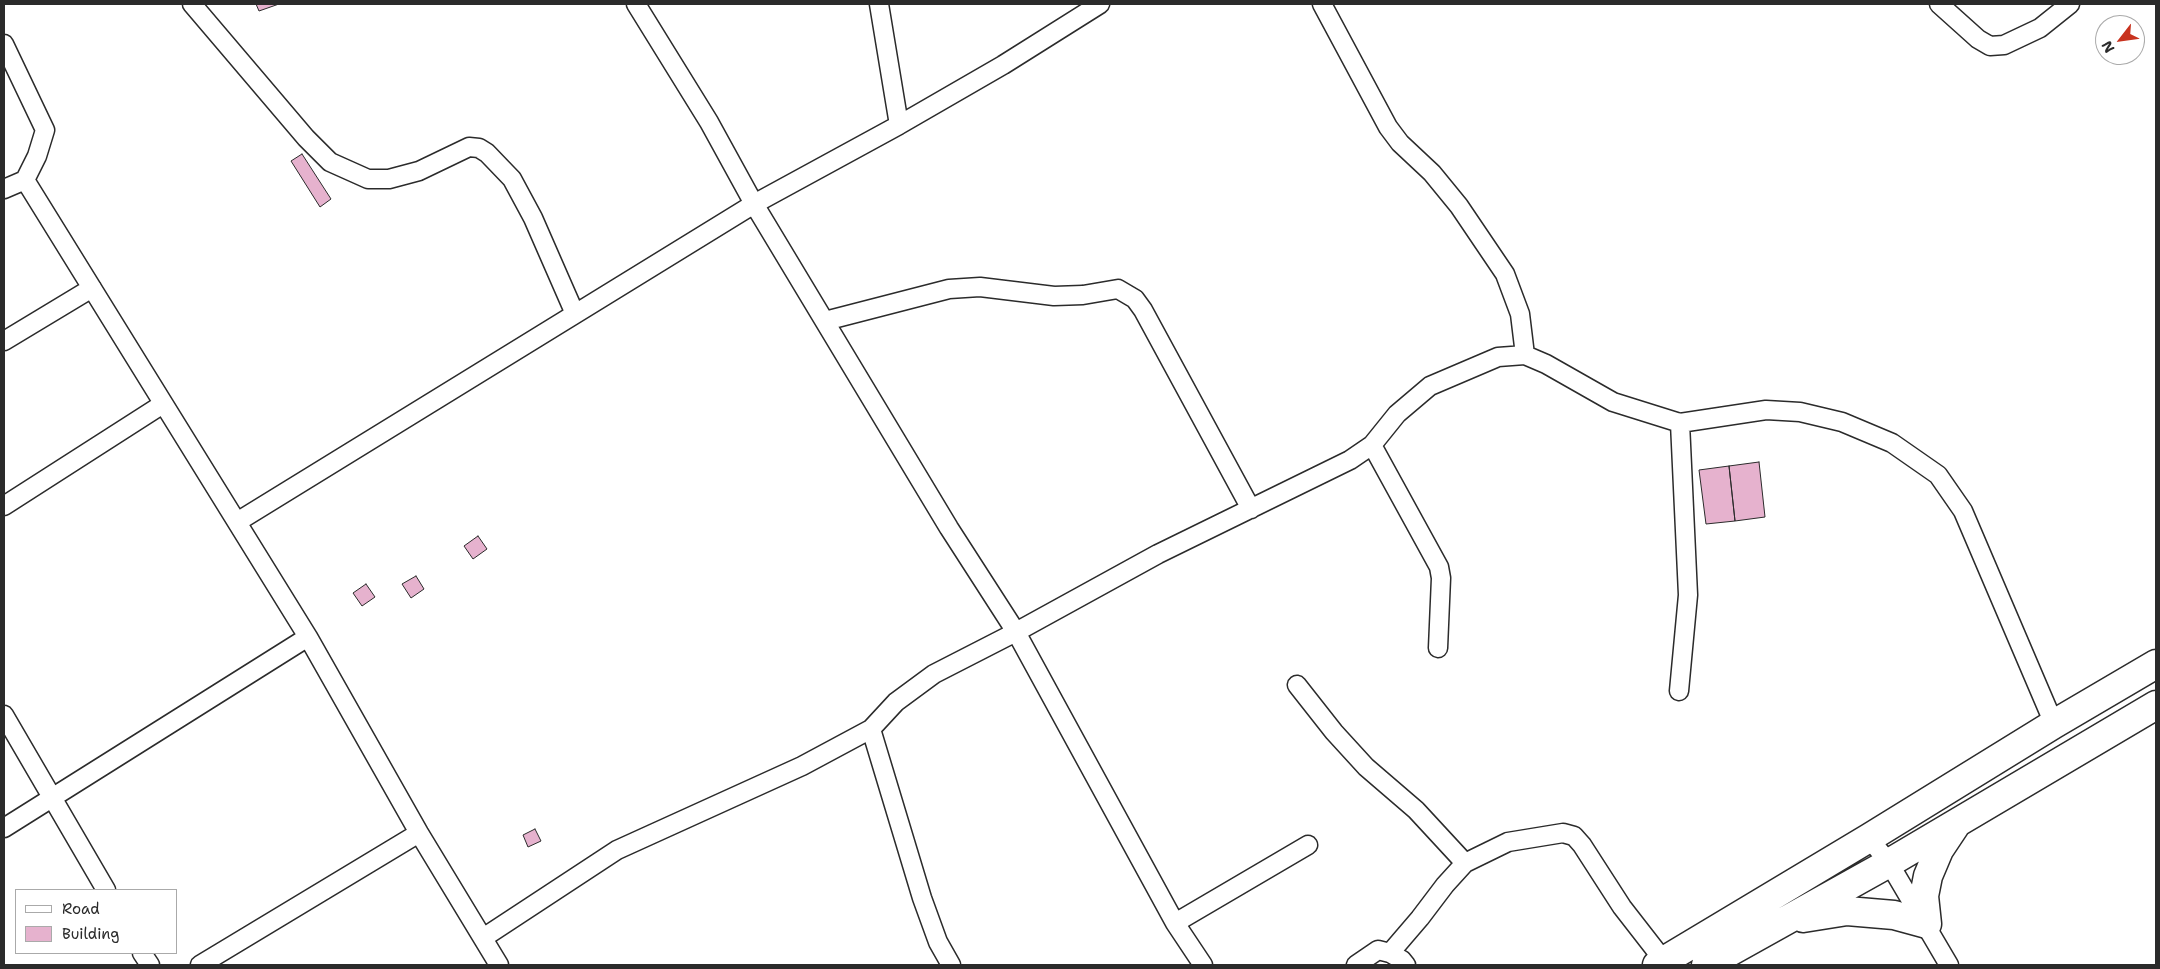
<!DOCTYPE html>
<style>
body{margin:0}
#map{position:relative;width:2160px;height:969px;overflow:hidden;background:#fff;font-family:"Shantell Sans",sans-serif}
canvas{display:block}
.frame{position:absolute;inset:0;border:5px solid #2b2b2b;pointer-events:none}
.legend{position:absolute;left:15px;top:889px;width:162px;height:65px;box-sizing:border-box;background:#fff;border:1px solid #aaa;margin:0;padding:6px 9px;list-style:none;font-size:15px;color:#2b2b2b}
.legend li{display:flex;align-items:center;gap:10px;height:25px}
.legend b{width:25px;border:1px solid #aaa}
.north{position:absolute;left:2095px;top:15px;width:50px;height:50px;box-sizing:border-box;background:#fff;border:1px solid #aaa;border-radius:50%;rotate:240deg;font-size:14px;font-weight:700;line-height:20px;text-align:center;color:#2b2b2b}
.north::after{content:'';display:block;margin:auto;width:18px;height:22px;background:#c8321e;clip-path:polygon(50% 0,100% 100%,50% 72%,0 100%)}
</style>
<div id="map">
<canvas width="2160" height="969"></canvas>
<div class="frame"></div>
<ul class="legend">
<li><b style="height:6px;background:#fff"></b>Road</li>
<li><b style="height:14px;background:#e6b2ce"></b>Building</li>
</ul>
<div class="north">N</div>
</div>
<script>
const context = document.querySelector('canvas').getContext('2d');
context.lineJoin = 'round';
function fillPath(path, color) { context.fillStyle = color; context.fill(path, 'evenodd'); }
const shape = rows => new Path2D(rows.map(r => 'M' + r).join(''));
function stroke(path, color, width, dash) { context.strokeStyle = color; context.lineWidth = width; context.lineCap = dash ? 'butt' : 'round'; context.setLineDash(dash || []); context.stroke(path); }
const building = shape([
 [256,4,279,4,259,11,256,4],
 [302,154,331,199,320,207,291,161,302,154],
 [1759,462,1765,517,1735,521,1729,466,1759,462],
 [1729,466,1735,521,1706,524,1699,470,1729,466],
 [478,536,487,549,473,559,464,546,478,536],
 [416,576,424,589,411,598,402,584,416,576],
 [366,584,375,597,362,606,353,593,366,584],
 [535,829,541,841,528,847,523,835,535,829]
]);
fillPath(building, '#e6b2ce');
stroke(building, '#2b2b2b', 1);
const minor = shape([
 [192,4,306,138,330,162,368,179,389,179,419,171,469,147,479,148,487,153,512,179,533,218,575,314],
 [636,4,709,122,754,204,949,528,1016,632,1175,923,1203,965],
 [879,4,899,125],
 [1322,4,1388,127,1400,143,1432,173,1459,206,1505,274,1520,314,1525,355],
 [1939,4,1978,39,1990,46,2004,45,2040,28,2070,4],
 [4,44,45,130,37,156,25,180,4,189],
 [25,180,308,637,419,833,499,965],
 [825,321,949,289,980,287,1054,296,1083,295,1118,289,1135,299,1143,310,1251,509],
 [4,341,92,288],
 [1372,445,1439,567,1441,578,1438,648],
 [4,506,163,404],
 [237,522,754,204,899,125,1003,65,1100,4],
 [1297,685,1334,732,1366,767,1416,810,1465,863],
 [1679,691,1688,595,1680,423],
 [4,715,106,890],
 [871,729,922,898,938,942,951,965],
 [4,828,308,637],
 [1869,838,1889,863,1949,965],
 [1175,923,1308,845],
 [483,938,617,850,802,766,871,729,896,702,934,674,1016,632,1158,554,1350,460,1372,445,1397,414,1430,386,1498,357,1525,355,1546,364,1613,402,1680,423,1766,410,1800,412,1842,422,1892,443,1938,475,1963,511,2054,724],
 [142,953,150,965],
 [1390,953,1420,918,1445,885,1465,863,1508,842,1563,833,1574,836,1582,845,1622,907,1664,961],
 [200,965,419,833],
 [1356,965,1378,950,1390,953,1402,960,1406,965]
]);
const primary = shape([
 [1803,918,1847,911,1894,915,1927,924,1924,896,1928,876,1939,850,1955,826],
 [1657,965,1869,838,2054,724,2156,664],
 [1706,965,1889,863,2156,705]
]);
stroke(minor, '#2b2b2b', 21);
stroke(primary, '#2b2b2b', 31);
stroke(minor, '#fff', 18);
stroke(primary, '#fff', 28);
</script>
